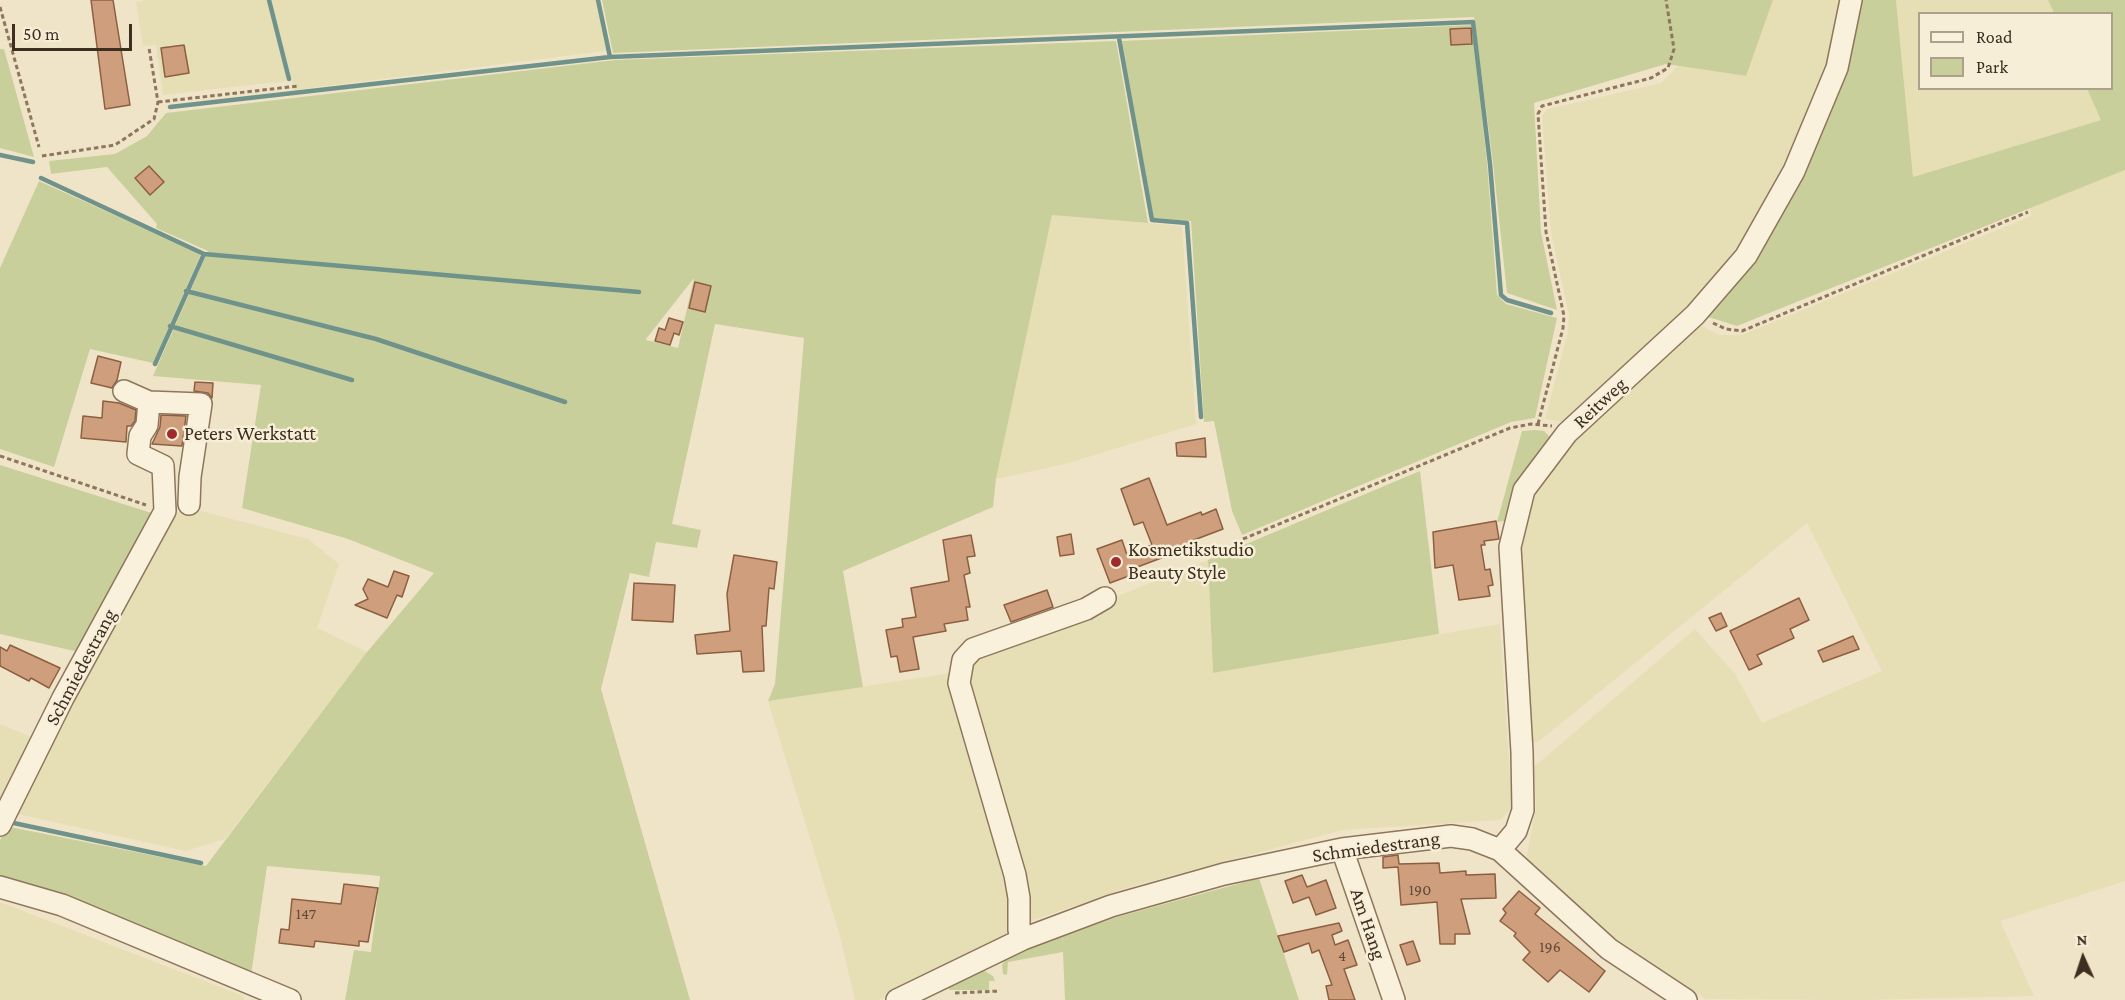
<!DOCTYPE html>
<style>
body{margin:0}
#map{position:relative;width:2125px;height:1000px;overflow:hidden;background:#f0e4c8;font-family:"Crimson Pro",serif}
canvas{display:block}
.legend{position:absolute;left:1918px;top:12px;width:195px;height:78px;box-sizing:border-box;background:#f7eed8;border:2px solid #ada18e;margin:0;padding:8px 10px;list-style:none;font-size:18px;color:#3d2e20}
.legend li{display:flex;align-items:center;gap:12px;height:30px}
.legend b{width:30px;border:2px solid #ada18e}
.north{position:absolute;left:2053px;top:928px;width:60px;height:60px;-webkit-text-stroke:4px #f7eed8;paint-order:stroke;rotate:357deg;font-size:16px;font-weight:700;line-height:24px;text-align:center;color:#3d2e20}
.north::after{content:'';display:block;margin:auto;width:21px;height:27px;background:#3d2e20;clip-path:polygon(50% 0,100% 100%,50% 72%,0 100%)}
.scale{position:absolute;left:12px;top:24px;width:120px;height:27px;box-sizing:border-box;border:3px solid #3d2e20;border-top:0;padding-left:8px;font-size:18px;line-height:21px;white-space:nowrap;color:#3d2e20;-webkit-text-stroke:4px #f7eed8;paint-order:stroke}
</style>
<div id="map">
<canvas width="2125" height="1000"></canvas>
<ul class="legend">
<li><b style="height:8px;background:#faf1dc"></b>Road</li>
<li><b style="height:16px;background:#c9cf9b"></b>Park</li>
</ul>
<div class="north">N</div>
<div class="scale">50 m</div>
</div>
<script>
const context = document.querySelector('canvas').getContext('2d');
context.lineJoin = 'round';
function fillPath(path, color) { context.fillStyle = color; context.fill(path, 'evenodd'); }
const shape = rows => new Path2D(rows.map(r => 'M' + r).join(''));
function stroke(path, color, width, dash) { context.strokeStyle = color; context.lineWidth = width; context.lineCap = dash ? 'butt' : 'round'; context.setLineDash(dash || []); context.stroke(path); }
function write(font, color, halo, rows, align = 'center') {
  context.font = font + ' "Crimson Pro",serif'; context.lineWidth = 5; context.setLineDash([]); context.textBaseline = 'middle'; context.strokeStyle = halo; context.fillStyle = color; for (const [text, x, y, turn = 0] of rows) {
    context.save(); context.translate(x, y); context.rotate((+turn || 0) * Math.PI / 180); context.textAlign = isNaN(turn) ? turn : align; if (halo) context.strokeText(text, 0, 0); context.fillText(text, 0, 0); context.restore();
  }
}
fillPath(shape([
 [146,0,267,0,287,81,163,95,156,45,143,46,136,2],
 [271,0,596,0,606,51,294,90],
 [1773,0,1844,0,1829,66,1788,169,1736,250,1689,308,1565,422,1545,419,1568,332,1569,315,1551,232,1542,116,1548,109,1661,83,1678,66,1745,76],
 [1896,0,2048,0,2054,13,1920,14,1920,88,2087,89,2101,120,1913,177],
 [2125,170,2125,881,2000,921,2034,996,1863,1000,1706,999,1615,938,1526,860,1536,808,1534,767,1695,629,1735,674,1762,723,1882,671,1807,523,1538,742,1530,743,1520,546,1533,494,1574,439,1697,324,1719,335,1742,335,2031,216,2030,208],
 [1052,215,1182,226,1196,424,1065,464,996,479],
 [190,508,308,539,339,564,317,628,367,652,225,839,186,851,13,813,169,515],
 [1208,560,1213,673,1500,624,1512,808,1500,820,1343,830,1129,887,1028,922,966,683,970,662,977,654,1088,614,1118,596],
 [951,673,1009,878,1009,933,879,1000,855,1000,840,936,768,701],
 [0,724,36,739,0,806],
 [0,902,243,996,244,1000,0,1000]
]), '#e6deb5');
fillPath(shape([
 [602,0,1773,0,1746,76,1666,64,1534,103,1541,232,1557,310,1507,293,1493,163,1474,17,613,53],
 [1859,0,1896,0,1913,177,2101,120,2087,89,2112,88,2112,14,2054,13,2048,0,2125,0,2125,170,1737,326,1705,316,1754,259],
 [1472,25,1487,163,1497,295,1506,304,1557,318,1535,418,1511,422,1242,535,1232,511,1214,421,1204,422,1191,221,1153,218,1122,41],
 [1116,41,1148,223,1052,215,996,479,993,507,843,571,863,687,768,701,775,684,804,338,715,324,672,524,701,530,697,548,656,542,649,577,630,573,601,689,690,1000,345,1000,354,950,371,952,380,876,267,866,251,975,67,897,0,876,0,841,5,826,206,866,367,652,434,573,348,539,242,508,261,385,153,376,208,251,156,228,157,224,107,167,51,174,49,161,115,154,147,136,166,113,615,60],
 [694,278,678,348,646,340,646,339],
 [0,49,4,49,34,157,0,148],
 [39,181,201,254,153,363,90,349,54,467,0,449,0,268],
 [1535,430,1544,431,1551,438,1516,484,1504,521,1497,522,1522,431],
 [0,465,158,515,83,653,0,634],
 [1420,471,1439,634,1213,673,1208,560],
 [1259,878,1299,1000,1065,1000,1063,952,1008,962,1007,975,1003,974,1002,965,1010,952,1061,931,1063,947,1062,936,1117,917],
 [983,970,993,976,995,981,989,981,989,990,949,990,950,982]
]), '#c9cf9b');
stroke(shape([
 [269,0,289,79],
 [1119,38,1152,220,1187,223,1201,417],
 [610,57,1473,22,1490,164,1501,295,1507,300,1551,313],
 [170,107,610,57,598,0],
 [0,155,33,162],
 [41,178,204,254,639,292],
 [186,291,376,339,565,402],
 [170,326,352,380],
 [155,364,204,254],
 [9,822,201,863]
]), '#6f938a', 4.5);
const building = shape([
 [91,0,113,0,130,105,105,109,91,0],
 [1471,28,1472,44,1451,45,1450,29,1471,28],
 [184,45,189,73,165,77,161,48,184,45],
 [149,166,164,182,150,195,135,178,149,166],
 [695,282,711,286,705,312,689,308,695,282],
 [669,318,683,322,679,335,674,333,670,345,655,341,659,328,665,330,669,318],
 [98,356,121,362,117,380,112,388,91,383,98,356],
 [195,382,213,383,212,398,208,393,194,391,195,382],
 [103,401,119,403,136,410,135,421,131,426,127,426,126,442,81,438,83,416,102,418,103,401],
 [161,415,186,416,182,446,152,444,160,427,161,415],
 [1205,438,1206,457,1177,456,1176,443,1205,438],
 [1149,478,1167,525,1201,512,1202,515,1216,509,1223,529,1194,540,1196,545,1132,569,1134,574,1110,583,1097,549,1122,540,1127,555,1152,545,1143,522,1134,525,1121,489,1149,478],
 [1496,521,1499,539,1484,541,1485,545,1481,545,1485,570,1490,569,1493,585,1488,586,1490,596,1459,600,1453,565,1435,568,1433,532,1496,521],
 [1071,534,1074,554,1060,556,1057,537,1071,534],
 [971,535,975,556,967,557,970,573,964,575,970,607,966,607,968,620,944,624,946,631,913,637,919,669,900,672,897,656,891,657,886,630,903,627,902,619,916,617,911,588,949,581,943,540,971,535],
 [734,555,777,562,774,589,769,588,766,626,762,626,764,671,743,672,741,651,697,654,695,635,730,631,727,594,734,555],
 [394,571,409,576,402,597,397,595,387,618,355,605,368,599,363,589,368,579,388,587,394,571],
 [634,583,675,585,673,622,632,620,634,583],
 [1047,590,1053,607,1011,622,1004,605,1047,590],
 [1799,598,1809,620,1790,629,1794,638,1757,655,1762,664,1749,670,1730,631,1799,598],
 [1721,613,1727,626,1716,631,1709,618,1721,613],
 [1853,636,1859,649,1823,662,1818,651,1853,636],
 [10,645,60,668,49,688,31,678,29,681,0,666,0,647,7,651,10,645],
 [1398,855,1399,864,1439,863,1440,873,1466,871,1466,875,1495,874,1496,898,1461,899,1470,934,1455,934,1455,944,1440,944,1437,902,1401,905,1398,867,1383,868,1383,857,1398,855],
 [1302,875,1307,887,1326,880,1336,908,1316,915,1309,897,1293,903,1285,881,1302,875],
 [344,884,378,888,368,942,359,941,359,946,315,941,314,947,279,943,281,929,289,930,292,899,341,904,344,884],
 [1519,891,1540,908,1535,914,1605,971,1589,992,1560,970,1548,982,1523,960,1530,952,1514,936,1516,933,1500,921,1506,913,1503,909,1519,891],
 [1339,923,1342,931,1332,935,1335,945,1348,940,1357,965,1344,969,1355,1000,1329,1000,1326,986,1332,985,1319,950,1312,953,1309,943,1284,952,1278,936,1339,923],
 [1413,941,1420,961,1407,965,1400,945,1413,941]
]);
fillPath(building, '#cf9f7d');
stroke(building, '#8d5f41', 1.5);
const minor = shape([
 [124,391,149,402,201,404,190,477,189,504],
 [0,825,63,698,165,511,163,466,138,454,140,436,147,425,149,402],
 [1342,849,1394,1000],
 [1500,850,1516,831,1523,810,1522,752,1510,547,1524,490,1567,433,1695,315,1746,256,1794,171,1837,68,1851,0],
 [0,887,62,905,290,1000],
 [1023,939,1019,930,1019,898,1015,875,959,683,963,660,973,649,1086,609,1105,598],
 [897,1000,1023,939,1111,906,1224,874,1342,849,1451,836,1472,839,1500,850,1609,949,1686,1000]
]);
stroke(minor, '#8d765c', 24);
stroke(shape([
 [0,7,39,147],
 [158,102,298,86],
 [42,156,115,145,154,119,158,102,149,48],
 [1713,323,1726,329,1742,331,2028,212],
 [1538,424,1563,328,1564,316,1546,232,1538,114,1542,106,1651,78,1668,68,1674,49,1666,0],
 [0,456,146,505],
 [1243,539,1510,428,1531,424,1552,426],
 [955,993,1000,991]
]), '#8d765c', 3, [4.5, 3]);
stroke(minor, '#faf1dc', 21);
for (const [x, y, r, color] of [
 [172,434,6,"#9e2a2b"],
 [1116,562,6,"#9e2a2b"]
]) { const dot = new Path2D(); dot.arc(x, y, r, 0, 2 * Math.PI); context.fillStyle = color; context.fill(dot); stroke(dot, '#f7eed8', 2); }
write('16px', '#624a37', null, [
 ["190",1420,890],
 ["147",306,914],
 ["196",1550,947],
 ["4",1342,956]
]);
write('20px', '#3d2e20', '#f7eed8', [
 ["Reitweg",1600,403,-43],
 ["Schmiedestrang",81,667,-62],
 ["Schmiedestrang",1376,847,-8],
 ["Am Hang",1368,924,71]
]);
write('20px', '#3d2e20', '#f7eed8', [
 ["Peters Werkstatt",184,434],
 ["Kosmetikstudio",1128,550],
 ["Beauty Style",1128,573]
], 'left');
</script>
